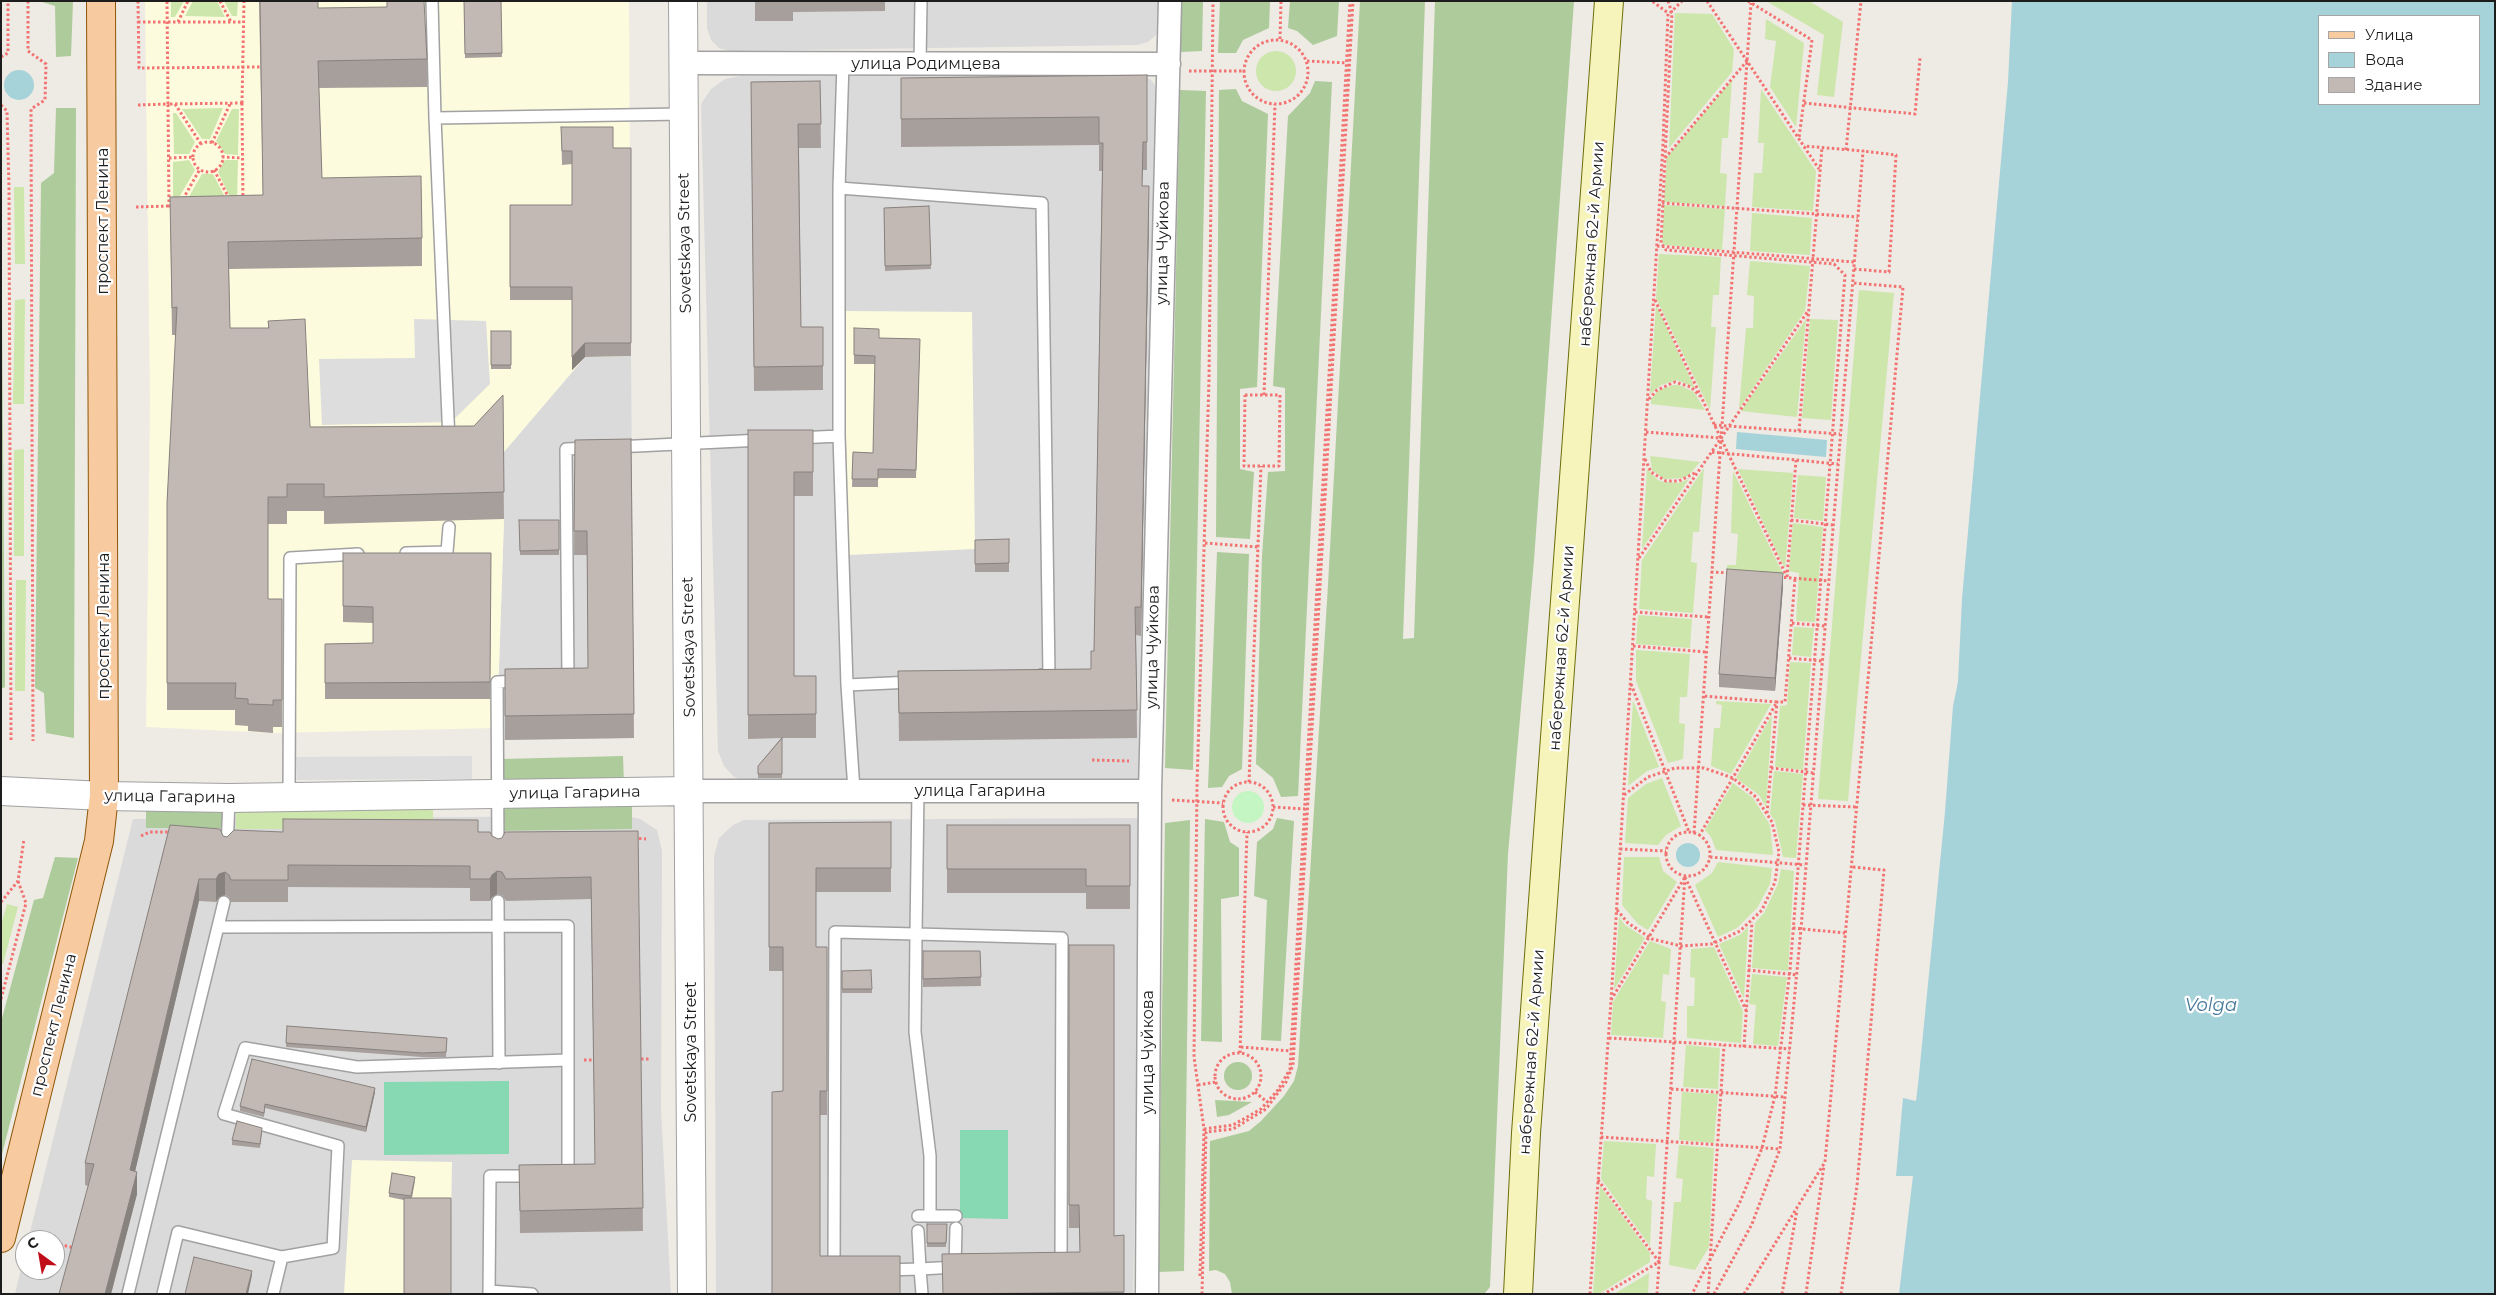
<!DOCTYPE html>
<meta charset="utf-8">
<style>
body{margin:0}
#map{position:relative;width:2496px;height:1295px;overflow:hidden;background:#eeeae4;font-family:Montserrat,sans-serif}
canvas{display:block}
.frame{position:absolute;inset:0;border:2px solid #1d1d1d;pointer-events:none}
.legend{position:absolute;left:2318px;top:15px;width:162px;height:90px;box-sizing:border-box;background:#fff;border:1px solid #a5a5a5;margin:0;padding:6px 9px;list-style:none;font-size:15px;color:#1d1d1d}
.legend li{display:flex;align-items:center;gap:10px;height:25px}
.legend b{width:25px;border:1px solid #a5a5a5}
.north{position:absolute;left:15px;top:1230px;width:50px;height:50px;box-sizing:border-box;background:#fff;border:1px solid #a5a5a5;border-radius:50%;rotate:328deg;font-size:14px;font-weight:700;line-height:20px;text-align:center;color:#1d1d1d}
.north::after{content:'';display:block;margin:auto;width:18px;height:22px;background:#c00b19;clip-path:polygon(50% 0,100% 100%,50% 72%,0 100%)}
</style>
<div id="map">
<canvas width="2496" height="1295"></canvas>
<div class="frame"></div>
<ul class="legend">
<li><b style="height:6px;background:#f7caa0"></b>Улица</li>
<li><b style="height:14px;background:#a6d2da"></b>Вода</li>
<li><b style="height:14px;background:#c2b9b4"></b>Здание</li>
</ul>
<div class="north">С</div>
</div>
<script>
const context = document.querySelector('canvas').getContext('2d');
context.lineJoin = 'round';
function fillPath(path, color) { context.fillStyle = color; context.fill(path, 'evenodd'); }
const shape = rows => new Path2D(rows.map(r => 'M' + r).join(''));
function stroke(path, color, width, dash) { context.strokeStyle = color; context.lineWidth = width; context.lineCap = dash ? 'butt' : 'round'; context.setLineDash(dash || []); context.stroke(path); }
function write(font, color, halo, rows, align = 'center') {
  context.font = font + ' Montserrat,sans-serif'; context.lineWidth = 4.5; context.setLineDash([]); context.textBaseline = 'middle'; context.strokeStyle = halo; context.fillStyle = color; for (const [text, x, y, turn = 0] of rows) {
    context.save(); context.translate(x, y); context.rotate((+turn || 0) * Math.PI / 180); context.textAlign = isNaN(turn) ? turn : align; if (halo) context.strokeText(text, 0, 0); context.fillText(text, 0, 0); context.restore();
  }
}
fillPath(shape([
 [707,1,1161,1,1161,23,1157,34,1148,42,1137,45,729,51,719,48,711,40,707,28],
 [1139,75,1150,79,1159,90,1146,784,748,784,733,776,724,766,718,751,701,104,711,89,725,79,740,76],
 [631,356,634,738,502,740,497,728,504,519,503,453,585,357],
 [627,816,640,819,657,830,662,851,661,1110,671,1294,15,1294,25,1252,25,1270,55,1270,55,1240,28,1240,133,819],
 [1143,818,1133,1294,716,1294,714,856,719,838,733,825,744,820]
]), '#dbdadb');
fillPath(shape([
 [145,1,629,1,631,356,585,357,503,453,504,519,497,728,273,733,146,727,150,402],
 [844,311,972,312,975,549,848,555],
 [352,1160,452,1162,451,1215,404,1215,404,1294,344,1294]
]), '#fdfbde');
fillPath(shape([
 [171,1,184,1,175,17,171,17],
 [193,1,217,1,225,17,185,16],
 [224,1,238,1,237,16,232,16],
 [1766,1,1809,1,1843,22,1834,97,1817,95,1824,35],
 [1675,13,1712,14,1734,49,1732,72,1669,148],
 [1766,19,1804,43,1796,127,1770,87,1776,41,1765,39],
 '1256 71a20 20 0 1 1 40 0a20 20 0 1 1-40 0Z',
 [1732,80,1728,138,1722,138,1720,173,1727,174,1725,206,1664,202,1667,157],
 [1761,89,1816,171,1813,211,1752,207,1754,173,1762,173,1764,143,1758,143],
 [223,108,210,139,202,139,182,109],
 [232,109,239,109,238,155,225,154,216,141],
 [173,113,176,113,195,142,189,154,174,154],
 [189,160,195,170,177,201,173,201,173,162],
 [225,160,238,160,237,200,232,201,218,172],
 [202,174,213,174,227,201,187,200],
 [14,187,24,187,25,264,15,264],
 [1664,205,1725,209,1722,250,1665,245,1662,242],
 [1752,213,1812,218,1810,255,1750,251],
 [1659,254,1721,257,1719,295,1713,295,1711,327,1716,327,1710,410,1656,298],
 [1750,261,1810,266,1805,311,1739,409,1746,328,1753,328,1754,296,1747,295],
 [1859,290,1894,293,1848,801,1818,799],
 [25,299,24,404,13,404,15,300],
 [1656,305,1695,388,1677,380,1661,385,1650,394],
 [1806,319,1797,417,1741,411],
 [1810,319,1838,320,1831,420,1802,418],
 [1674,385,1679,385,1694,392,1705,410,1651,404,1651,399,1659,390],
 [24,449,24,556,14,556,14,450],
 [1650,456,1700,462,1689,475,1683,478,1664,479,1652,470],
 [1704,468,1699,532,1693,532,1691,562,1697,563,1693,613,1639,609,1642,560],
 [1647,469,1658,480,1664,482,1679,483,1689,479,1642,549],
 [1738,469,1793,473,1785,569],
 [1733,471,1783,574,1727,569,1727,565,1736,565,1738,534,1731,533],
 [1798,475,1826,477,1823,521,1794,518],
 [1793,523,1823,527,1815,622,1796,621,1799,573,1789,571],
 [16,580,26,580,25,691,15,691],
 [1638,615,1692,619,1690,648,1636,644],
 [1794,627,1814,628,1811,657,1792,655],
 [1636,650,1690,654,1687,697,1680,697,1679,723,1685,724,1683,759,1668,763,1636,681],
 [1790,662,1811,663,1803,770,1775,767,1780,706,1787,705],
 [1633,700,1659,767,1647,771,1628,786],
 [1716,701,1771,704,1731,774,1711,766,1714,728,1720,728,1722,705,1716,704],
 [1772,715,1766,807,1759,795,1736,778],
 [1774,771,1803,774,1796,858,1783,857,1775,821,1770,814],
 [1662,778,1681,826,1666,835,1658,845,1625,843,1628,798,1646,784],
 [1733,783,1753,798,1770,825,1773,855,1716,850,1711,837,1705,830],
 [236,805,433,805,433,829,236,829],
 [1624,857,1659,857,1663,871,1677,882,1648,930,1638,924,1622,905],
 [1718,862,1772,868,1770,884,1757,908,1737,928,1718,937,1695,885,1712,873],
 [1781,869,1794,871,1788,971,1752,968,1755,923,1764,913,1778,884],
 [7,904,18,907,3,964,1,964,1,925],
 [1619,917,1625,925,1645,938,1614,990],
 [1748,927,1744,999,1719,944,1740,935],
 [1650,941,1671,949,1669,975,1663,974,1661,1001,1666,1002,1663,1038,1611,1035,1613,1002],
 [1714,947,1743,1011,1741,1043,1687,1038,1687,1006,1694,1006,1695,978,1690,977,1691,949],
 [1752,974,1787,977,1778,1046,1753,1044,1756,1005,1749,1004],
 [1686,1045,1720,1048,1718,1089,1683,1087],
 [1682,1092,1718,1094,1714,1143,1679,1140],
 [1604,1141,1656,1144,1654,1177,1647,1176,1646,1199,1652,1201,1650,1246,1601,1179],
 [1679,1145,1714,1148,1709,1247,1695,1270,1669,1265,1674,1202,1681,1202,1683,1179,1676,1178],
 [1600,1186,1650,1253,1650,1262,1599,1294,1593,1294],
 [1649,1273,1648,1294,1614,1294]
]), '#cde6ac');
fillPath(shape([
 [39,1,73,1,71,56,56,57,55,6],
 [1181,1,1203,1,1202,51,1181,52],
 [1220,1,1270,1,1269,28,1243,40,1236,53,1218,53],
 [1290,1,1339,1,1337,36,1313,45,1297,31,1288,28],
 [1360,1,1425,1,1403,639,1414,638,1435,1,1574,1,1534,560,1508,854,1490,1287,1484,1294,1232,1294,1230,1282,1225,1274,1216,1270,1209,1271,1210,1141,1249,1131,1261,1121,1284,1096,1294,1081,1298,1066,1328,585],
 [1315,81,1332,82,1298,796,1281,797,1273,778,1256,764,1262,556,1268,472,1285,471,1285,388,1273,386,1288,116,1310,93],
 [1236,89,1242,101,1268,114,1257,387,1240,389,1240,469,1254,472,1250,539,1216,537,1219,90],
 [1180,90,1206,91,1193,770,1165,768],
 [56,108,76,108,74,738,46,733,44,693,35,688,41,183,54,173],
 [1,185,5,687,1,689],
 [1217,552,1249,554,1242,769,1229,776,1222,787,1208,788],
 [623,756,624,785,502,788,502,759],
 [632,799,632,829,501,831,501,802],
 [146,807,222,807,222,828,146,828],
 [1277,818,1294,821,1281,1041,1261,1040,1267,900,1254,896,1257,842,1273,829],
 [1205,819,1224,822,1230,842,1239,848,1239,896,1221,899,1222,1042,1201,1041],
 [1190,820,1184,1271,1158,1272,1165,823],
 [55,857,78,858,1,1158,1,1022,34,900,43,898],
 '1224 1076a14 14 0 1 1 28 0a14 14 0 1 1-28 0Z',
 [1215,1100,1252,1102,1229,1115,1217,1117]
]), '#adcb9b');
fillPath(shape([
 '1232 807a16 16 0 1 1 32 0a16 16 0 1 1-32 0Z'
]), '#c3f6c3');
fillPath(shape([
 [509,1081,509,1154,384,1155,384,1082],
 [960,1130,1008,1130,1008,1219,960,1218]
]), '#86d9b2');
fillPath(shape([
 [414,319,486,321,490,384,451,422,322,425,319,359,415,358],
 [472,756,472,779,297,780,296,757]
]), '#ddd');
fillPath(shape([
 [2012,1,2495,1,2495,1294,1899,1294,1913,1176,1896,1176,1903,1098,1916,1101,1918,1085,1945,812,1953,706,1958,682,1962,599,2008,82],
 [2480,16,2480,104,2320,104,2320,16],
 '4 85a15 15 0 1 1 30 0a15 15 0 1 1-30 0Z',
 [1737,432,1827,440,1826,457,1736,449],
 '1676 855a12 12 0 1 1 24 0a12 12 0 1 1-24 0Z'
]), '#a6d2da');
const service = shape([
 [432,1,435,118],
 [843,63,839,188,839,436,847,685,854,791],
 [920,63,921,1],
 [839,188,1042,203,1049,675,1041,675],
 [798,438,839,436],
 [449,441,435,118,683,114],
 [615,447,762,440],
 [406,553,447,552,449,527],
 [564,678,568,678,566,449,590,448],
 [847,685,912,682],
 [289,797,290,558,358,554],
 [227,851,229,798],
 [498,852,497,682,520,681],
 [498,901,499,1063],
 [218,927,568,926,568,1176,565,1176],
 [918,1216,956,1216],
 [930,1216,930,1156,915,1032,916,934,1062,938,1061,1261,1055,1261],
 [918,1231,920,1269,956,1267],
 [282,1257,333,1248,338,1146,224,1114,245,1048,357,1067,568,1060],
 [955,1267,956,1228],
 [885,1270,920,1269,922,1294],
 [834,1271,835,932,916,934,918,791],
 [489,1291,532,1294],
 [128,1294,224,902],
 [163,1294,178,1232,282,1257,273,1294],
 [489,1294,490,1176,534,1176]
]);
const minor = shape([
 [683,63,1169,64],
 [690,791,1150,791],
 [1147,1294,1150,791,1170,1]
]);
const tertiary = shape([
 [683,1,692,1294],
 [1,791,104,796,229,798,690,791]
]);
const secondary = shape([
 [1518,1294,1526,1133,1609,1]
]);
const primary = shape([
 [1,1238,99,841,104,796,101,1]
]);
stroke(service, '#a1a1a1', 14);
stroke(minor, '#a1a1a1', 25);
stroke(tertiary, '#a1a1a1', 30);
stroke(secondary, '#6c6e0a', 30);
stroke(primary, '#8f5708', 30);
stroke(shape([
 [28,1,28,51,46,64,45,100,31,109,33,741],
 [138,1,139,68,260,67],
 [220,1,231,22],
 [1668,1,1672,13,1661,243,1666,250,1834,264,1845,275,1790,970,1775,1096,1762,1148,1740,1202,1692,1294],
 [1707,1,1819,169],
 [1748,1,1812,40,1799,138],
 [1670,13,1682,1],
 [138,22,243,22],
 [178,22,188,1],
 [1280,39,1281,1],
 '1244 72a32 32 0 1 1 64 0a32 32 0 1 1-64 0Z',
 [1,57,8,53,8,1],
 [1307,61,1347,63],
 [1189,71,1243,71],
 [242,103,243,205,169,206,168,104,242,103],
 [242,103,244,1],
 [1804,103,1915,114,1920,58],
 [175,104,201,144],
 [1,105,7,111,9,188,11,740],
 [138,105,168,104,167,1],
 '193 157a15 15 0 1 1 30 0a15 15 0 1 1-30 0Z',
 [212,143,230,104],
 [1846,150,1861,1],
 [222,157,242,158],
 [169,158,193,157],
 [1665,158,1747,61],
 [214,170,229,198],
 [183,199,200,169],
 [1662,203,1858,217],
 [136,207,169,206],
 [1657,246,1854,262],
 [1854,269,1889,272,1896,155,1863,151],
 [1655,300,1787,577],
 [1245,395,1280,395,1279,466,1244,466,1245,395],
 [1264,395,1275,104],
 [1649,399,1657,390,1675,382,1691,387,1700,396],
 [1714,425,1840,434],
 [1799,431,1822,147],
 [1646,432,1720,438],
 [1712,452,1838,464],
 [1645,459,1651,472,1666,481,1679,481,1695,473],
 [1791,520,1833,525],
 [1205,543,1258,547],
 [1639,558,1808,311],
 [1711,572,1731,573],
 [1779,577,1829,581],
 [1787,577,1796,460],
 [1635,612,1708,617],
 [1792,623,1825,626],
 [1633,646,1706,652],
 [1789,658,1822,661],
 [1631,684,1689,832],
 [1092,760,1129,761],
 [1771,768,1814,773],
 [1249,782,1261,466],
 '1223 807a25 25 0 1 1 50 0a25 25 0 1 1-50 0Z',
 [1172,800,1223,803],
 [1803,805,1857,807],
 [1273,807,1305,809],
 [1767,813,1777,702,1785,702,1795,578],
 '1666 854a22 22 0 1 1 44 0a22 22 0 1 1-44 0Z',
 [1694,833,1751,3],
 [141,836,150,832,172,832],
 [1699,836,1777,702,1703,696],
 [634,838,646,839],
 [1620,849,1666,851],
 [1710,857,1805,865],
 [1685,877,1746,1010],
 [1,902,18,881,24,839],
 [1617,910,1628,923,1652,939,1681,946,1712,944,1740,931,1762,910,1775,882,1779,852,1772,822,1756,797,1733,778,1704,768,1675,768,1648,777,1624,795],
 [1793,928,1845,933],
 [1748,970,1797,975],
 [1,999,26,903,18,881],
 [1611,1000,1685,877],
 [1609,1038,1790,1049],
 [1241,1047,1291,1051],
 [1744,1047,1752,922],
 [1240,1053,1247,832],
 '1215 1076a23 23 0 1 1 46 0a23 23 0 1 1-46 0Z',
 [641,1059,650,1059],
 [584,1060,594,1060],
 [1198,1085,1216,1082],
 [1671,1089,1785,1097],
 [1255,1092,1267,1102],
 [1204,1129,1233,1125,1261,1109,1278,1090,1290,1069,1350,1],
 [1601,1137,1780,1149],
 [1598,1180,1659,1262,1604,1294],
 [38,1239,40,1240],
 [55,1243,74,1248],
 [1710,1261,1724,1045],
 [1200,1276,1204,1129,1194,1057,1197,786,1209,379,1213,1],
 [1202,1294,1206,1132,1233,1129,1266,1109,1286,1082,1293,1065,1353,1],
 [1590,1294,1611,1001,1663,144,1668,13,1652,1],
 [1657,1294,1685,876],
 [1708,1294,1710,1267],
 [1714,1294,1752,1224,1780,1149,1801,929,1860,191,1863,151,1804,146],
 [1744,1294,1825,1162,1903,287,1853,283],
 [1782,1294,1797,1210],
 [1806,1294,1824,1165],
 [1841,1294,1857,1186,1884,870,1852,867]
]), '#f27371', 3, [2.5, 2.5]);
stroke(service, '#fff', 11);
stroke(minor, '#fff', 22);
stroke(tertiary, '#fff', 28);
stroke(secondary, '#f6f4ba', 28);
stroke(primary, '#f7caa0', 28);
fillPath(shape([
 [259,1,318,1,318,8,427,59,427,87,319,88,322,178,422,238,422,266,229,269,230,328,268,328,268,321,310,427,474,426,503,395,504,519,324,524,324,511,287,511,287,524,268,524,268,599,282,599,282,727,273,727,273,733,248,731,248,726,235,725,235,710,167,710,167,503,176,335,172,335,170,197,263,195],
 [464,1,502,53,502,57,465,58],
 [755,1,885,1,885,11,793,12,793,21,755,21],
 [1147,75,1147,170,1143,170,1142,186,1149,214,1141,636,1136,635,1137,738,899,741,898,671,1091,669,1094,651,1102,171,1099,171,1099,145,901,147,901,78],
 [820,81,821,148,799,148,801,327,823,327,823,390,754,391,751,82],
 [561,127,613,148,631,148,631,356,585,357,572,370,572,300,510,300,510,205,572,205,572,164,562,165],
 [929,206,931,269,885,271,884,208],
 [854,328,879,338,920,339,916,478,878,478,878,487,852,487,853,452,873,453,875,364,854,364],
 [491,331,511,331,511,369,491,369],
 [748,430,813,430,813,496,794,496,794,676,816,676,816,738,782,738,782,778,758,778,758,766,781,738,748,739],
 [631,439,634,738,505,740,505,669,588,668,587,555,574,555,575,440],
 [519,520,559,520,559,555,520,555],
 [975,540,1009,563,1009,572,975,572],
 [343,553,491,553,490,699,325,699,325,644,373,643,373,623,343,622],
 [1783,586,1775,691,1719,687,1719,674],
 [891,822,891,892,816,892,816,947,827,947,827,1115,820,1115,772,1294,783,1091,783,971,769,971,769,823],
 [170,825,227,837,283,832,478,832,492,836,498,839,638,831,643,1231,520,1233,519,1165,595,1164,591,899,506,901,502,895,497,894,492,897,490,901,470,901,470,888,288,887,288,902,231,902,229,897,225,895,219,897,216,902,199,901,135,1171,137,1194,111,1294,59,1294,88,1186,85,1185,85,1163],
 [947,825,1130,825,1130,909,1086,909,1086,893,947,893],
 [1069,945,1114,1236,1124,1235,1124,1294,943,1294,1080,1252,1079,1228,1069,1228],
 [923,951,980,951,981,986,923,987],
 [842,971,872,989,872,993,842,993],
 [447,1038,446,1057,422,1057,286,1047,286,1043],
 [375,1092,366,1132,265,1108,264,1117,240,1111,240,1106],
 [262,1132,260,1148,232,1145,232,1140],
 [415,1181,412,1198,404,1200,389,1197,389,1193],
 [927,1224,947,1224,946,1247,927,1247]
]), '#a79f9b');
fillPath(shape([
 [1149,186,1149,214,1141,636,1141,607],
 [585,343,585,357,572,370,572,357],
 [1783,573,1783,586,1775,691,1775,678],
 [497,871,497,894,492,897,490,901,490,879,492,875],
 [225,872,225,895,219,897,216,902,216,879,219,874],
 [199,879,199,901,130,1193,130,1170],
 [375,1088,375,1092,366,1132,366,1127],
 [137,1172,137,1194,111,1294,105,1294],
 [252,1271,252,1275,248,1294,246,1294]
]), '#88827e');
const building = shape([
 [260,1,318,1,318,8,387,7,387,1,424,1,427,59,318,61,322,178,421,176,422,238,228,242,230,328,269,328,268,321,305,319,310,427,474,426,503,395,504,492,324,497,324,484,287,484,287,497,268,497,268,599,282,599,282,700,273,700,273,705,248,704,248,699,235,698,236,683,167,683,167,503,177,307,172,308,170,197,263,195,260,1],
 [464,1,501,1,502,53,465,54,464,1],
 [1147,75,1147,142,1143,142,1142,186,1149,186,1141,607,1135,607,1137,710,899,713,898,671,1091,669,1091,651,1094,651,1103,143,1099,143,1099,117,901,119,901,78,1147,75],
 [820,81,821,124,798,124,801,327,823,327,823,366,754,367,751,82,820,81],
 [561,127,613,127,613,148,631,148,631,343,585,343,572,357,572,287,510,287,510,205,572,205,572,151,562,151,561,127],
 [929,206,931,265,885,266,884,208,929,206],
 [854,328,879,329,879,338,920,339,916,470,878,469,878,479,852,479,853,452,873,453,875,356,854,355,854,328],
 [491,331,511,331,511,365,491,365,491,331],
 [748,430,813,430,813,472,794,472,794,676,816,676,816,714,748,715,748,430],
 [631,439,634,714,505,716,505,669,588,668,587,531,574,531,575,440,631,439],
 [519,520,559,520,559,550,520,551,519,520],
 [1009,539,1009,563,975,564,975,540,1009,539],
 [343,553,491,553,490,682,325,683,325,644,373,643,373,607,343,606,343,553],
 [1727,569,1783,573,1775,678,1719,674,1727,569],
 [782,738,782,774,758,774,758,766,782,738],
 [283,819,478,820,478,832,490,832,492,836,498,839,502,838,505,832,638,831,643,1208,520,1211,519,1165,595,1164,591,877,506,879,502,872,497,871,492,875,490,879,470,879,470,866,288,865,288,880,231,880,229,875,225,872,219,874,216,879,199,879,130,1170,137,1172,105,1294,59,1294,94,1164,85,1163,170,825,220,829,223,836,227,837,234,830,283,832,283,819],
 [891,822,891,868,816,868,816,947,827,947,827,1091,820,1091,820,1256,900,1256,900,1294,772,1294,772,1092,783,1091,783,947,769,947,769,823,891,822],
 [947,825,1130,825,1130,886,1086,886,1086,869,947,869,947,825],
 [1069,945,1114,945,1114,1236,1124,1235,1124,1292,943,1294,942,1254,1080,1252,1079,1205,1069,1205,1069,945],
 [923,951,980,951,981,977,923,979,923,951],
 [871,970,872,989,842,989,842,971,871,970],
 [287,1026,447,1038,446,1052,422,1053,286,1043,287,1026],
 [252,1059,375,1088,366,1127,265,1104,264,1113,240,1106,252,1059],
 [237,1121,262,1128,260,1144,232,1140,237,1121],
 [392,1173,415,1177,411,1196,389,1193,392,1173],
 [404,1198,451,1198,451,1294,404,1294,404,1198],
 [927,1224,947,1224,946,1243,927,1243,927,1224],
 [194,1257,252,1271,246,1294,185,1294,194,1257]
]);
fillPath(building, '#c2b9b4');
stroke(building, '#88827e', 1);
write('16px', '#1d1d1d', '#fff', [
 ["улица Родимцева",926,64],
 ["проспект Ленина",103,221,-90],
 ["Sovetskaya Street",685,243,-91],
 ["улица Чуйкова",1163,243,-89],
 ["набережная 62-й Армии",1592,244,-86],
 ["проспект Ленина",104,626,-90],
 ["Sovetskaya Street",689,647,-91],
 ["улица Чуйкова",1153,647,-89],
 ["набережная 62-й Армии",1562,648,-86],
 ["улица Гагарина",980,791],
 ["улица Гагарина",575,793,-1],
 ["улица Гагарина",170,797,1],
 ["проспект Ленина",54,1025,-76],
 ["Sovetskaya Street",691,1052,-90],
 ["улица Чуйкова",1148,1052,-90],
 ["набережная 62-й Армии",1532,1052,-86]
]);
write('italic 18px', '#497899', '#fff', [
 ["Volga",2211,1006]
]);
</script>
